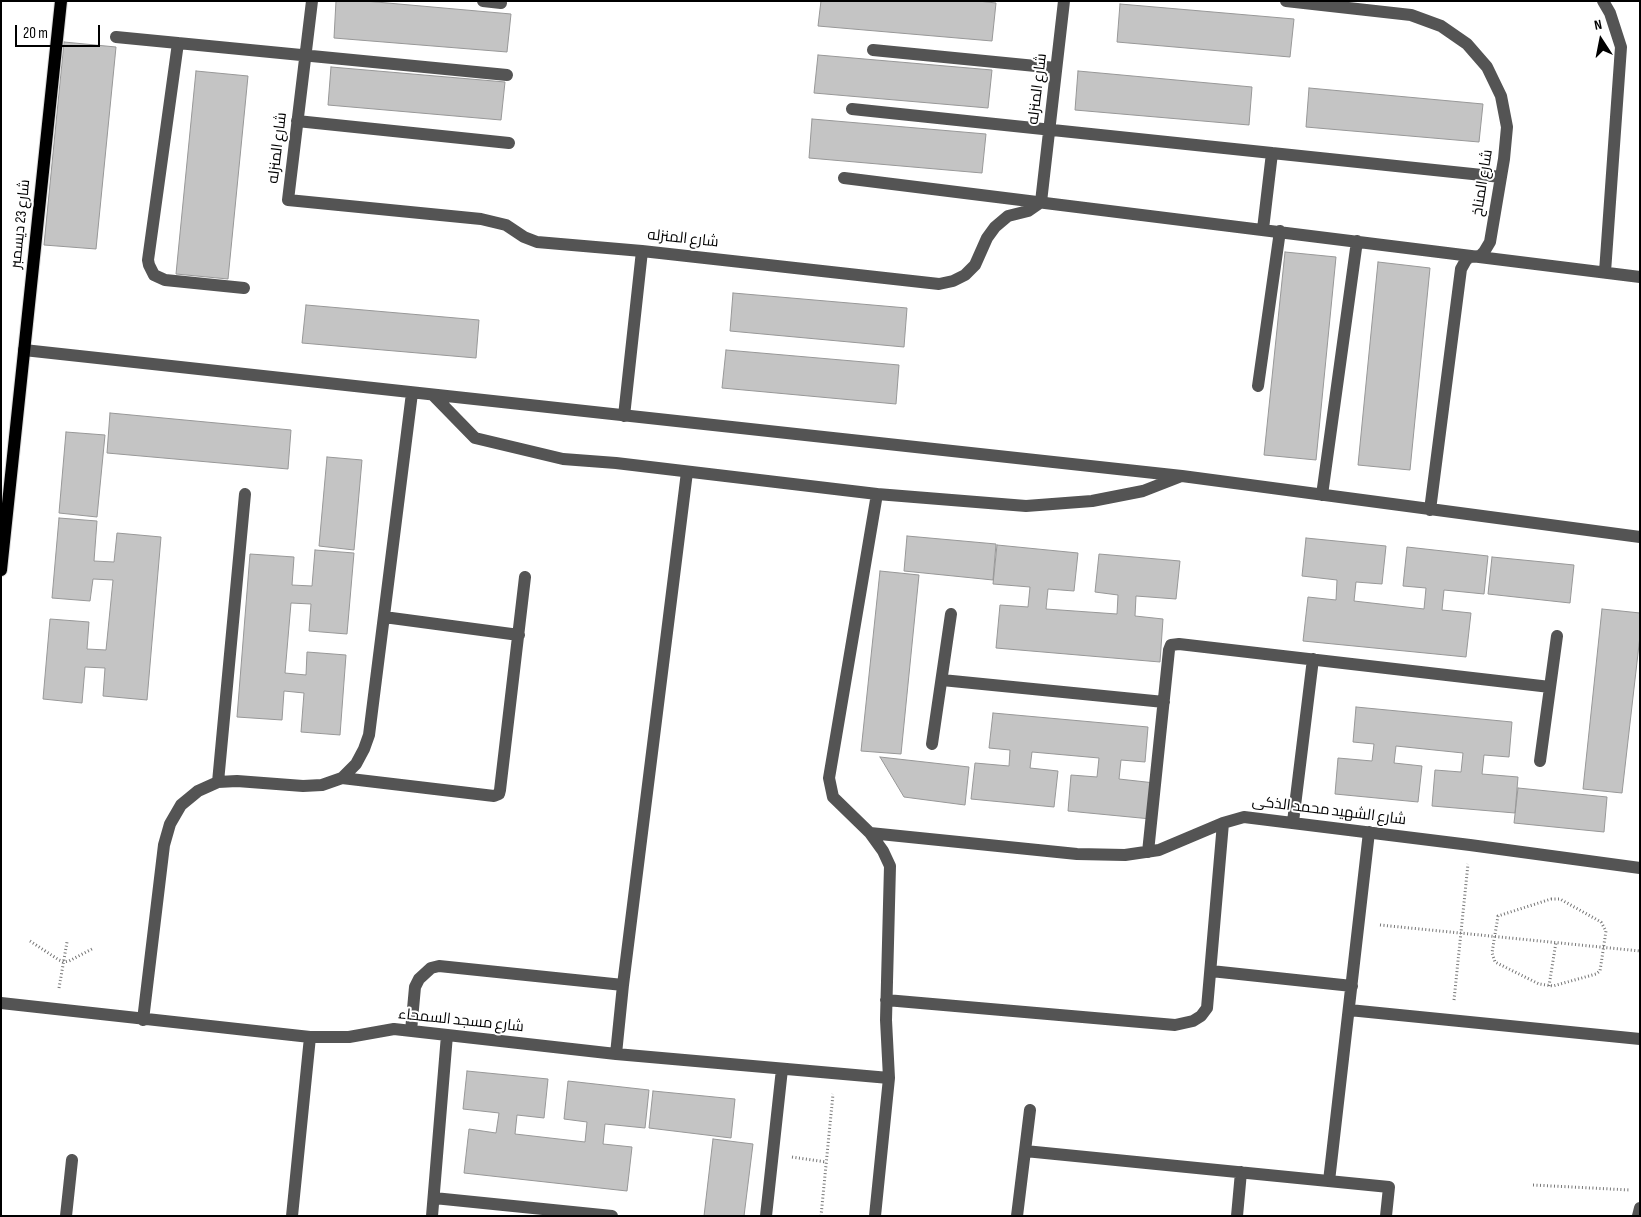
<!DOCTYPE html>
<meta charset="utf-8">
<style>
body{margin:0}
#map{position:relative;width:1641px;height:1217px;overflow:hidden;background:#fff;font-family:"Sofia Sans Condensed",sans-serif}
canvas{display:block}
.frame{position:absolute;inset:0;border:2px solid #000;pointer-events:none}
.north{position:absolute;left:1576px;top:15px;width:50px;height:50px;-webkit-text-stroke:4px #fff;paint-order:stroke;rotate:349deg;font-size:14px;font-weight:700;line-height:20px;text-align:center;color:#000}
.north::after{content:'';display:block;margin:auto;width:18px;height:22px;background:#000;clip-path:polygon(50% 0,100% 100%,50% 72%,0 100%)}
.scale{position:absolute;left:15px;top:25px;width:85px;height:22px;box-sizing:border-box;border:2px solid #000;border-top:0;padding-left:6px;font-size:15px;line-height:18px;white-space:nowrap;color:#000;-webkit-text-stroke:4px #fff;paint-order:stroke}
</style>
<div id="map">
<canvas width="1641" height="1217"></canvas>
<div class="frame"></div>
<div class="north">N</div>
<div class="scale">20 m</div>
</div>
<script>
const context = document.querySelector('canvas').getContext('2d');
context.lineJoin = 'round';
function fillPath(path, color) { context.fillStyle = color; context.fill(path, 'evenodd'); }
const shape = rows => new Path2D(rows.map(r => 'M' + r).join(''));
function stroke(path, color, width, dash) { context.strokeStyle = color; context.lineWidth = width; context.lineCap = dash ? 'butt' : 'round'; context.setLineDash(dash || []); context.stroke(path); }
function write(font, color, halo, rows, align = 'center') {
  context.font = font + ' "Sofia Sans Condensed",Cairo,sans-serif'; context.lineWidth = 4; context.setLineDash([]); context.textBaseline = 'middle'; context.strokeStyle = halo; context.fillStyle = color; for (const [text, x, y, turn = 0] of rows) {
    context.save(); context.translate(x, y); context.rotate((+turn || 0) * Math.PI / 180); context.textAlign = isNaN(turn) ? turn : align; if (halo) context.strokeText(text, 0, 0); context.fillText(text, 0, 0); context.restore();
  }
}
const building = shape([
 [336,1,365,1,511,14,507,52,334,38,336,1],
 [821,1,978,1,996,3,992,41,818,26,821,1],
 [1120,4,1294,19,1290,57,1117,42,1120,4],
 [64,42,116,47,96,249,44,245,64,42],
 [818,55,992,70,988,108,814,93,818,55],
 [331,67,505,82,501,120,328,105,331,67],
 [196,71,248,76,228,279,176,274,196,71],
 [1078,71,1252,87,1249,125,1075,110,1078,71],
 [1309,88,1483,104,1479,142,1306,127,1309,88],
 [812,119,986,134,982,173,809,158,812,119],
 [1285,252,1336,257,1316,460,1264,455,1285,252],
 [1378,262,1430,268,1410,470,1358,465,1378,262],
 [733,293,907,308,904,347,730,331,733,293],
 [306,305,479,320,476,358,302,343,306,305],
 [726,350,899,365,896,404,722,388,726,350],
 [110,413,291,430,288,469,107,453,110,413],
 [66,432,105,435,97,517,59,513,66,432],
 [327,457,362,460,354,550,319,546,327,457],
 [59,518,97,521,94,561,114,562,117,533,161,537,147,700,103,696,105,668,85,667,82,703,43,699,50,619,89,622,87,649,106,650,113,580,93,579,90,601,52,598,59,518],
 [907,536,996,544,993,580,904,571,907,536],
 [1306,538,1386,546,1382,584,1356,582,1354,601,1424,609,1426,588,1403,586,1407,547,1488,556,1484,594,1444,590,1442,610,1471,613,1466,657,1303,641,1308,597,1336,600,1337,580,1302,576,1306,538],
 [997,545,1078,553,1074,591,1048,589,1046,609,1117,614,1118,595,1095,592,1099,554,1180,561,1176,599,1136,596,1135,616,1163,619,1160,662,996,648,1000,605,1028,607,1030,587,993,584,997,545],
 [315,550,354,553,347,634,309,631,311,604,291,603,285,673,306,675,307,652,346,655,340,735,301,732,304,693,284,691,282,720,237,717,250,554,294,557,292,585,312,586,315,550],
 [1492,557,1574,565,1570,603,1488,594,1492,557],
 [880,571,919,575,901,754,861,751,880,571],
 [1602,609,1640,613,1640,636,1622,793,1583,789,1602,609],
 [1356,707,1512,722,1509,757,1484,755,1482,774,1518,777,1515,813,1432,806,1435,770,1461,772,1463,753,1396,746,1394,763,1422,766,1418,802,1335,794,1338,758,1372,761,1374,744,1353,742,1356,707],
 [993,713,1148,727,1145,762,1121,760,1119,779,1155,783,1151,819,1068,811,1071,775,1097,777,1099,758,1032,752,1030,768,1058,771,1054,807,971,799,975,763,1009,766,1010,750,989,748,993,713],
 [880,757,969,767,965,805,904,797,880,757],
 [1518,788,1607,797,1604,832,1514,823,1518,788],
 [467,1071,548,1079,544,1118,517,1115,515,1134,585,1142,587,1122,564,1119,568,1081,649,1090,645,1128,605,1124,603,1144,632,1147,627,1191,464,1173,469,1129,496,1133,499,1113,463,1109,467,1071],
 [653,1091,735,1099,731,1138,649,1128,653,1091],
 [713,1139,753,1144,744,1216,704,1216,713,1139]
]);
fillPath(building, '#c4c4c4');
stroke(building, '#989898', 1);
const major = shape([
 [1,570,61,1]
]);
stroke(major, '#dbdbdb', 14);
stroke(shape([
 [1551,899,1560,899,1601,922,1606,931,1600,971,1596,974,1553,986,1539,984,1495,962,1492,953,1498,916,1551,899],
 [1380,925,1640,951],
 [30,941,59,960,64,962,69,961,92,949],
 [1549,986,1556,942],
 [59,988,67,942],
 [1454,1000,1468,864],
 [792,1157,826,1162],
 [1533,1185,1630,1190],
 [821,1216,833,1094]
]), '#767676', 3, [1, 2.5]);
stroke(shape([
 [312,1,288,200,481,219,506,225,524,237,537,242,642,251,939,284,953,281,965,275,975,265,987,238,995,227,1008,216,1028,211,1041,202,1064,1],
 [483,1,501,3],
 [1286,1,1411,15,1441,26,1467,44,1487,67,1501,96,1507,127,1504,159,1490,242,1484,252,1480,256,1470,257,1466,260,1461,269,1430,510],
 [1603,1,1610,13,1621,47,1605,272],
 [116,37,507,75],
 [178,43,148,260,149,265,154,275,165,280,244,288],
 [873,50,1056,68],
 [852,109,1501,177],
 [297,121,509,143],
 [844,178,1640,277],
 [1263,229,1272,153],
 [24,350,1182,476,1640,537],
 [1258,386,1280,231],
 [433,395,475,438,563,459,616,463,877,494,1026,506,1092,501,1143,491,1179,477],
 [624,416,642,251],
 [1322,495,1357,241],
 [384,617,519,635],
 [942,680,1164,702],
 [932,744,951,614],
 [1540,761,1557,636],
 [342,778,494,796,499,794,500,790,525,577],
 [218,782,245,494],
 [1293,822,1313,659],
 [870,833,1077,854,1125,855,1159,850,1223,823,1244,817,1470,845,1640,868],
 [1148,852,1169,650,1171,645,1179,644,1550,687],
 [1211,971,1352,986],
 [886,1000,1175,1025,1193,1021,1201,1016,1207,1008,1223,823],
 [1,1003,310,1037,349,1037,394,1029,616,1054,889,1078],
 [1349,1010,1640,1039],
 [143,1020,164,845,170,824,181,805,198,791,218,782,237,781,303,786,322,785,342,778,356,764,364,749,369,735,412,393],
 [411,1031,415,987,419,979,431,968,439,966,623,985],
 [616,1054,623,985,687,472],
 [1025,1151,1389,1187,1386,1216],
 [1329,1181,1369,832],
 [434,1198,612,1216],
 [66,1216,72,1160],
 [292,1216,310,1037],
 [432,1216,447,1035],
 [766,1216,782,1069],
 [875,1216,889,1078,886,1020,890,866,883,851,870,833,833,797,829,778,877,494],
 [1017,1216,1030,1110],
 [1237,1216,1241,1172],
 [1638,1216,1640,1208]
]), '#545454', 12);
stroke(major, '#000', 12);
write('15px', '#000', '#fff', [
 ["شارع المنزله",1038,89,-83],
 ["شارع المنزله",278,148,-83],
 ["شارع المناخ",1483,183,-81],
 ["شارع 23 ديسمبر",21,224,-84],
 ["شارع المنزله",683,239,6],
 ["شارع الشهيد محمد الذكى",1329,811,7],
 ["شارع مسجد السمحاء",461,1021,6]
]);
</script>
